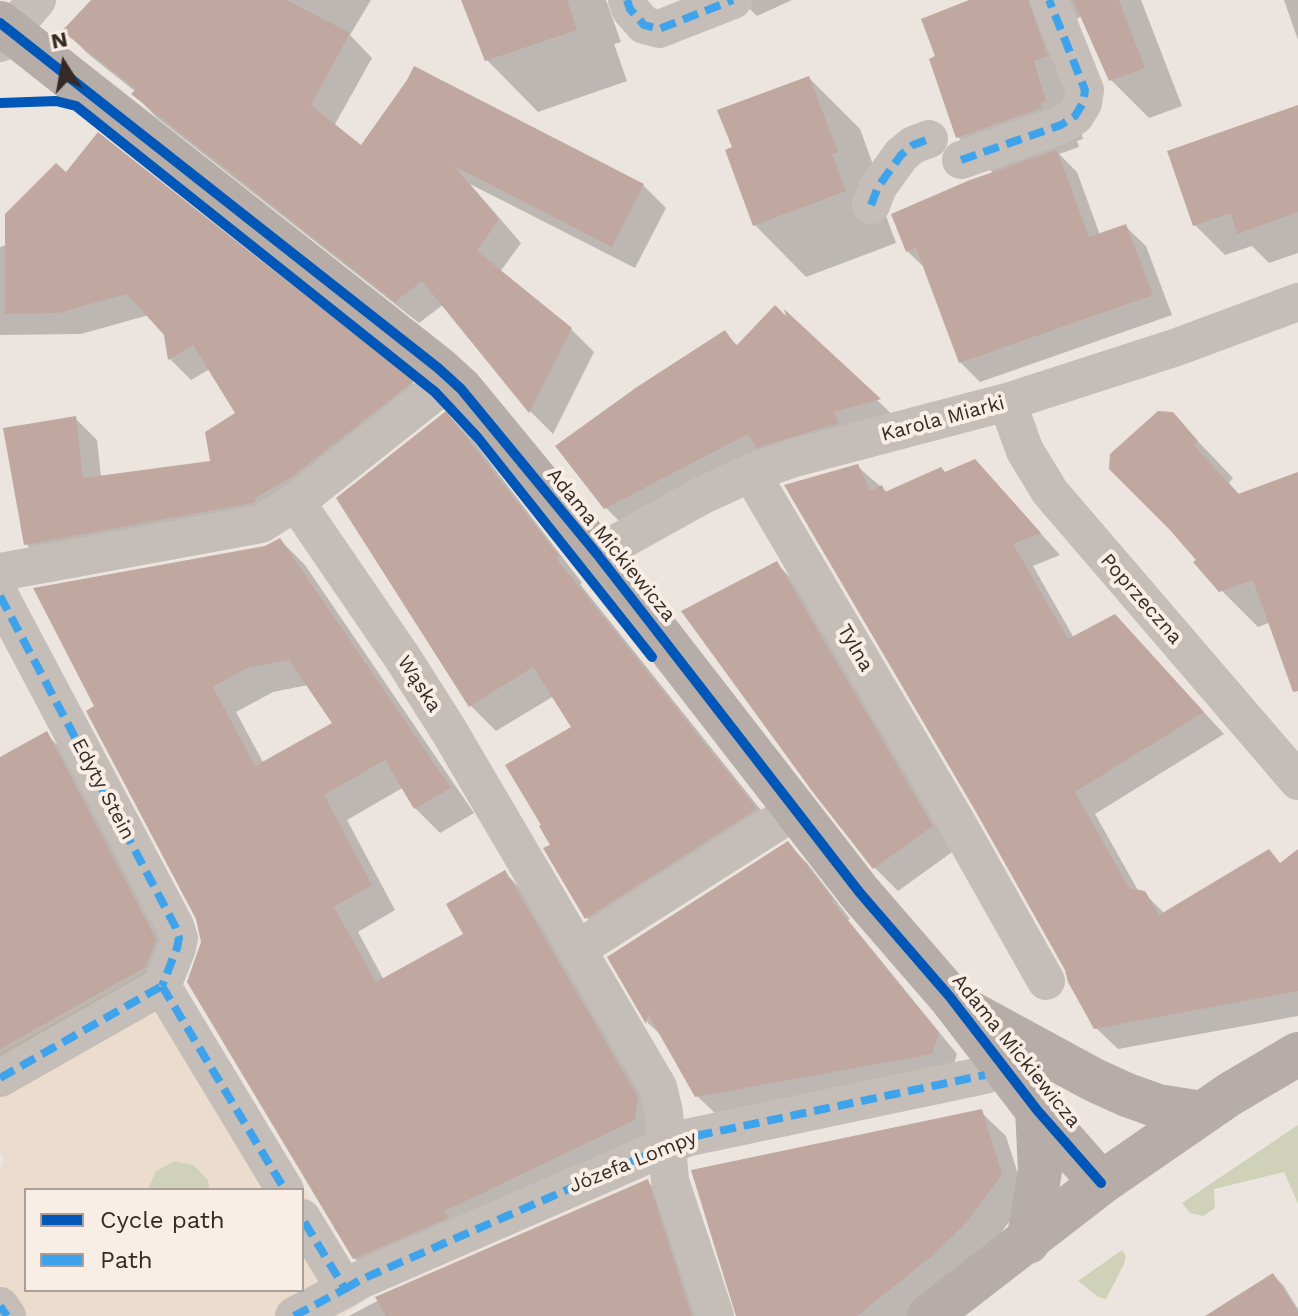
<!DOCTYPE html>
<meta charset="utf-8">
<style>
body{margin:0}
#map{position:relative;width:1298px;height:1316px;overflow:hidden;background:#ece5df;font-family:"Work Sans",sans-serif}
canvas{display:block}
.legend{position:absolute;left:24px;top:1188px;width:280px;height:104px;box-sizing:border-box;background:#f9eee5;border:2px solid #aba099;margin:0;padding:10px 14px;list-style:none;font-size:24px;color:#352a26}
.legend li{display:flex;align-items:center;gap:16px;height:40px}
.legend b{width:40px;border:2px solid #aba099}
.north{position:absolute;left:24px;top:24px;width:80px;height:80px;-webkit-text-stroke:6px #f9eee5;paint-order:stroke;rotate:349deg;font-size:22px;font-weight:700;line-height:32px;text-align:center;color:#352a26}
.north::after{content:'';display:block;margin:auto;width:28px;height:36px;background:#352a26;clip-path:polygon(50% 0,100% 100%,50% 72%,0 100%)}
</style>
<div id="map">
<canvas width="1298" height="1316"></canvas>
<ul class="legend">
<li><b style="height:10px;background:#0057b8"></b>Cycle path</li>
<li><b style="height:10px;background:#3ea3eb"></b>Path</li>
</ul>
<div class="north">N</div>
</div>
<script>
const context = document.querySelector('canvas').getContext('2d');
context.lineJoin = 'round';
function fillPath(path, color) { context.fillStyle = color; context.fill(path, 'evenodd'); }
const shape = rows => new Path2D(rows.map(r => 'M' + r).join(''));
function stroke(path, color, width, dash) { context.strokeStyle = color; context.lineWidth = width; context.lineCap = dash ? 'butt' : 'round'; context.setLineDash(dash || []); context.stroke(path); }
function write(font, color, halo, rows, align = 'center') {
  context.font = font + ' "Work Sans",sans-serif'; context.lineWidth = 8; context.setLineDash([]); context.textBaseline = 'middle'; context.strokeStyle = halo; context.fillStyle = color; for (const [text, x, y, turn = 0] of rows) {
    context.save(); context.translate(x, y); context.rotate((+turn || 0) * Math.PI / 180); context.textAlign = isNaN(turn) ? turn : align; if (halo) context.strokeText(text, 0, 0); context.fillText(text, 0, 0); context.restore();
  }
}
fillPath(shape([
 [1298,1125,1298,1204,1284,1172,1214,1189,1215,1208,1203,1216,1190,1213,1182,1203],
 [174,1161,194,1165,208,1180,210,1190,147,1190,156,1171],
 [1122,1250,1126,1256,1124,1264,1106,1299,1098,1297,1078,1281]
]), '#cfd1b8');
fillPath(shape([
 [167,960,369,1298,342,1316,0,1316,0,1170,4,1160,0,1151,0,1053],
 [174,1161,194,1165,208,1180,210,1190,302,1190,302,1290,26,1290,26,1190,147,1190,156,1171]
]), '#ebdccd');
fillPath(shape([
 [95,0,371,0,350,35,372,58,334,126,361,148,643,185,666,208,635,268,470,184,521,243,500,272,571,329,594,352,553,434,531,412,444,304,419,323,156,117,134,94,136,92,88,54,65,31],
 [464,0,606,0,621,42,614,44,627,81,538,112,487,60],
 [740,0,792,0,757,16],
 [976,0,1141,0,1182,106,1149,118,1111,80,1081,16,1069,25,1072,99,1083,139,1077,141,1079,147,1059,154,1077,172,1100,235,1125,226,1146,246,1172,315,980,382,960,362,926,269,907,251,994,174,958,137,937,57],
 [1284,0,1298,0,1298,40],
 [809,78,860,129,887,203,882,205,896,243,806,277,755,225],
 [1298,107,1298,253,1269,263,1252,246,1225,255,1195,225],
 [66,227,412,382,433,403,315,497,48,566,26,544,75,418,97,440,101,477,213,462,238,414,210,369,191,380,170,359,166,334,149,315,81,334,0,335,0,247],
 [788,316,896,418,624,526,606,508,725,333,738,346],
 [446,413,472,439,582,583,580,584,781,835,612,943,586,917,552,846,574,727,554,696,496,731,471,706],
 [1172,414,1233,478,1229,483,1240,495,1298,475,1298,669,1271,622,1258,627,1221,590,1198,560],
 [857,466,888,493,946,474,996,483,1060,555,1033,566,1074,638,1136,638,1224,734,1095,814,1139,892,1144,893,1165,914,1281,864,1298,851,1298,1016,1118,1049,1096,1028,1067,969],
 [280,540,305,565,474,813,440,833,415,808,404,787,347,820,395,910,358,932,384,980,466,935,505,873,529,897,661,1122,659,1144,379,1283,354,1258,203,942,198,918,89,712,266,548],
 [308,685,335,724,264,764,236,712,273,692],
 [777,564,800,587,955,850,898,891,875,868,814,790],
 [46,734,74,761,181,964,0,1091,0,761],
 [788,844,807,863,850,919,848,920,957,1054,951,1073,717,1115,697,1096,665,1039,648,1023,610,957],
 [981,1112,1006,1136,1026,1199,992,1245,911,1316,738,1316],
 [647,1181,671,1205,707,1316,349,1316,379,1300],
 [1273,1275,1283,1285,1298,1309,1298,1316,1209,1316]
]), '#0003');
fillPath(shape([
 [91,0,287,0,350,33,311,105,361,145,407,80,414,66,644,184,612,247,454,166,499,219,477,251,572,328,529,413,422,281,395,302,131,94,136,89,62,31],
 [461,0,567,0,577,30,485,61],
 [969,0,1028,0,1048,56,1034,61,1046,101,1040,103,1042,108,956,138,929,59,935,56,921,19],
 [1073,0,1119,0,1145,68,1109,81],
 [809,76,838,152,832,154,846,191,753,226,725,150,732,147,717,110],
 [1298,105,1298,212,1237,234,1231,213,1193,226,1167,151],
 [98,132,414,381,293,476,254,499,256,501,253,503,24,545,3,428,76,416,83,478,210,461,205,432,235,413,193,345,168,360,164,335,127,294,58,313,5,314,5,214,56,163,66,172],
 [1057,150,1089,237,1126,224,1153,295,959,363,916,248,906,252,891,214,970,180],
 [775,305,786,316,784,309,881,399,834,412,839,423,756,448,748,434,604,509,555,446,637,387,725,330,736,346],
 [446,411,559,556,556,558,757,809,585,919,543,848,550,845,539,826,541,825,505,765,571,727,533,667,469,707,336,498],
 [1158,411,1173,412,1198,441,1194,445,1238,494,1298,472,1298,691,1293,692,1253,580,1219,592,1193,562,1196,560,1169,529,1109,469,1110,454],
 [975,459,1041,533,1013,544,1068,639,1115,614,1204,712,1075,792,1129,888,1145,891,1159,915,1269,849,1280,863,1298,849,1298,991,1094,1029,1068,982,1065,970,976,812,784,485,858,464,870,491,882,485,885,492,941,467,945,472],
 [280,538,451,788,414,809,385,760,324,795,372,885,334,907,376,982,463,934,446,904,505,870,638,1097,635,1120,445,1211,448,1218,353,1259,187,982,201,942,196,919,86,711,94,706,33,588,265,546],
 [289,660,332,723,255,766,213,687,247,668],
 [777,561,933,826,873,869,812,791,681,611],
 [47,731,156,939,146,967,0,1049,0,757],
 [788,841,833,899,831,900,939,1033,932,1054,695,1097,648,1014,646,1024,607,957],
 [982,1109,1002,1174,968,1221,932,1256,857,1316,736,1316,691,1170],
 [648,1179,692,1316,386,1316,375,1297],
 [1273,1273,1298,1312,1298,1316,1205,1316]
]), '#c0a7a0');
stroke(shape([
 [627,0,630,9,644,25,659,29,733,0],
 [0,43,37,0],
 [961,160,1061,125,1075,116,1083,103,1085,90,1049,0],
 [871,205,878,187,901,155,913,145,929,139],
 [1007,402,1025,451,1050,492,1298,781],
 [751,473,957,823,1046,981],
 [296,502,402,657,449,731,658,1087,664,1112,670,1181,715,1316],
 [597,554,703,495,751,473,794,458,1007,402,1177,347,1298,302],
 [0,572,261,524,296,502,451,379],
 [0,596,175,926,179,938,177,948,162,986],
 [578,949,796,810],
 [162,986,285,1190],
 [0,1078,162,986],
 [345,1289,360,1280,686,1138,985,1075],
 [0,1306,7,1316],
 [294,1316,345,1289,302,1218]
]), '#c5bdb8', 38);
stroke(shape([
 [0,23,438,368,461,389,597,554,860,893,950,997,1037,1110,1101,1183],
 [971,1013,1094,1080,1127,1095,1158,1106,1202,1113],
 [1028,1242,1040,1171,1037,1110],
 [929,1316,1101,1183,1230,1094,1298,1054]
]), '#b6ada8', 44);
stroke(shape([
 [627,0,630,9,644,25,659,29,733,0],
 [961,160,1061,125,1075,116,1083,103,1085,90,1049,0],
 [871,205,878,187,901,155,913,145,929,139],
 [0,596,175,926,179,938,177,948,162,986],
 [162,986,285,1190],
 [0,1078,162,986],
 [345,1289,360,1280,686,1138,985,1075],
 [0,1306,7,1316],
 [294,1316,345,1289,302,1218]
]), '#3ea3eb', 8, [16, 8]);
stroke(shape([
 [0,23,438,368,461,389,597,554,860,893,950,997,1037,1110,1101,1183],
 [1,103,56,101,76,106,435,392,478,438,652,657]
]), '#0057b8', 10);
write('20px', '#352a26', '#f9eee5', [
 ["Karola Miarki",943,419,-15],
 ["Adama Mickiewicza",611,545,51],
 ["Poprzeczna",1141,599,49],
 ["Tylna",855,648,60],
 ["Wąska",419,684,57],
 ["Edyty Stein",103,789,62],
 ["Adama Mickiewicza",1016,1051,51],
 ["Józefa Lompy",633,1162,-22]
]);
</script>
